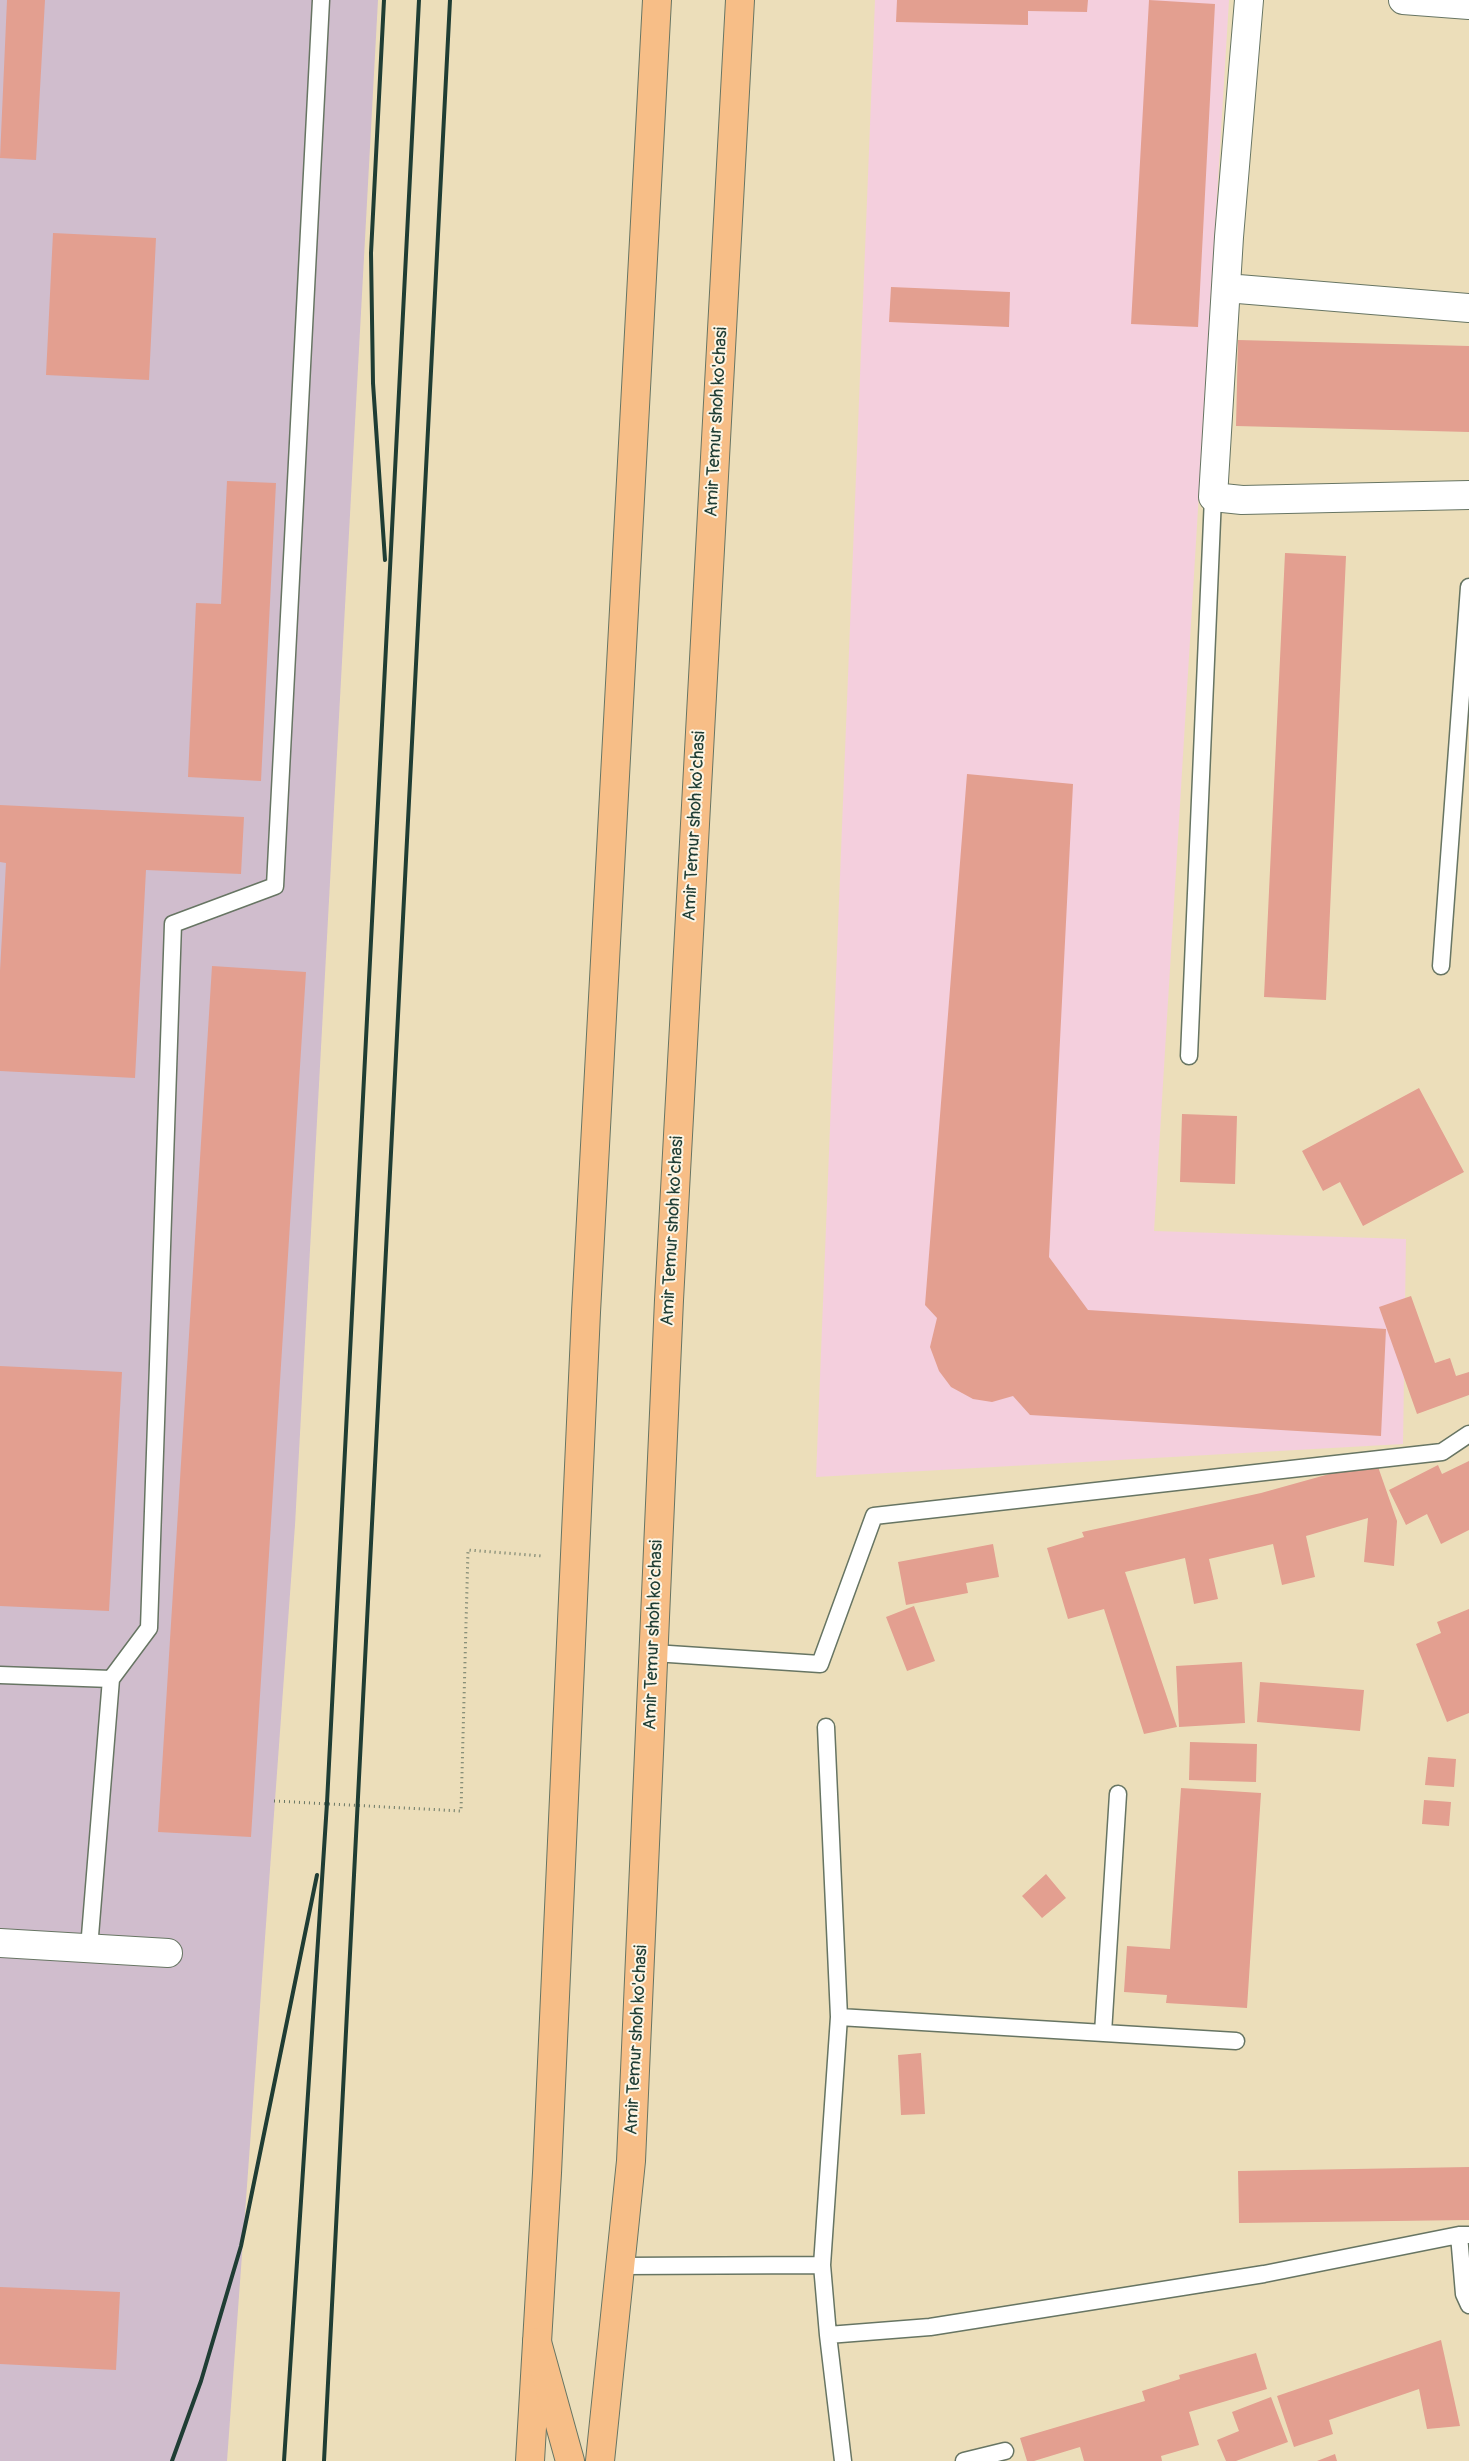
<!DOCTYPE html>
<style>
body{margin:0}
canvas{display:block;background:#ecdeba}
</style>
<canvas width="1469" height="2461"></canvas>
<script>
const context = document.querySelector('canvas').getContext('2d');
context.lineJoin = 'round';
function fillPath(path, color) { context.fillStyle = color; context.fill(path, 'evenodd'); }
const shape = rows => new Path2D(rows.map(r => 'M' + r).join(''));
function stroke(path, color, width, dash) { context.strokeStyle = color; context.lineWidth = width; context.lineCap = dash ? 'butt' : 'round'; context.setLineDash(dash || []); context.stroke(path); }
function write(font, color, halo, rows, align = 'center') {
  context.font = font + ' Pangolin,sans-serif'; context.lineWidth = 4; context.setLineDash([]); context.textBaseline = 'middle'; context.strokeStyle = halo; context.fillStyle = color; for (const [text, x, y, turn = 0] of rows) {
    context.save(); context.translate(x, y); context.rotate((+turn || 0) * Math.PI / 180); context.textAlign = isNaN(turn) ? turn : align; if (halo) context.strokeText(text, 0, 0); context.fillText(text, 0, 0); context.restore();
  }
}
fillPath(shape([
 [875,0,1229,0,1154,1231,1406,1239,1403,1444,816,1477]
]), '#f4cfdd');
fillPath(shape([
 [0,0,378,0,295,1525,227,2461,0,2461]
]), '#d0bdcd');
fillPath(shape([
 [7,0,45,0,36,160,0,158],
 [897,0,1088,0,1087,12,1028,11,1028,25,896,22],
 [1149,0,1215,4,1198,327,1131,324],
 [53,233,156,238,149,380,46,375],
 [891,287,1010,292,1009,327,889,322],
 [1238,340,1469,346,1469,432,1236,426],
 [227,481,276,483,261,781,188,777,196,603,221,604],
 [1285,553,1346,556,1326,1000,1264,997],
 [967,774,1073,784,1049,1257,1088,1310,1386,1329,1381,1436,1030,1415,1013,1396,992,1402,973,1399,951,1387,939,1371,930,1347,937,1318,925,1305],
 [0,805,244,817,241,874,146,870,135,1078,0,1071,0,971,6,863,0,862],
 [212,966,306,972,251,1837,158,1832],
 [1419,1088,1464,1172,1363,1226,1340,1182,1323,1191,1302,1151],
 [1182,1114,1237,1116,1235,1184,1180,1182],
 [1411,1296,1435,1363,1450,1358,1456,1376,1469,1372,1469,1395,1417,1414,1379,1307],
 [0,1366,122,1372,109,1611,0,1606],
 [1376,1461,1397,1521,1394,1566,1364,1562,1368,1518,1306,1536,1315,1577,1282,1585,1273,1544,1209,1559,1218,1599,1194,1604,1185,1558,1125,1572,1177,1727,1144,1734,1104,1609,1068,1619,1047,1548,1084,1537,1082,1532,1261,1493],
 [1469,1461,1469,1530,1441,1544,1427,1514,1406,1525,1389,1490,1438,1465,1442,1474],
 [993,1544,999,1577,966,1583,968,1593,906,1605,898,1562],
 [914,1606,935,1661,907,1671,886,1617],
 [1469,1609,1469,1713,1447,1722,1416,1644,1441,1633,1437,1622],
 [1242,1662,1245,1723,1179,1727,1176,1666],
 [1260,1682,1364,1690,1360,1731,1257,1722],
 [1190,1742,1257,1744,1256,1782,1189,1780],
 [1428,1757,1456,1759,1454,1787,1425,1785],
 [1181,1788,1261,1793,1247,2008,1166,2003,1167,1995,1124,1992,1127,1946,1170,1949],
 [1424,1800,1451,1802,1449,1826,1422,1824],
 [1046,1874,1066,1898,1042,1918,1022,1896],
 [921,2053,925,2114,901,2115,898,2055],
 [1469,2167,1469,2220,1239,2223,1238,2171],
 [0,2287,120,2292,116,2370,0,2364],
 [1441,2340,1460,2426,1427,2429,1419,2389,1329,2420,1333,2434,1294,2447,1277,2396],
 [1256,2353,1267,2389,1189,2412,1199,2445,1161,2456,1162,2461,1084,2461,1080,2447,1034,2461,1027,2461,1020,2438,1145,2401,1142,2391,1180,2379,1179,2375],
 [1271,2397,1288,2442,1236,2461,1226,2461,1217,2440,1239,2431,1232,2412],
 [1335,2454,1337,2461,1317,2461]
]), '#e39f90');
const lane = shape([
 [1441,966,1469,587],
 [1189,1056,1213,497],
 [654,1653,820,1664,874,1516,1442,1452,1469,1434],
 [0,1675,111,1679],
 [826,1727,839,2017,822,2265,828,2335,843,2461],
 [89,1948,111,1679,149,1628,173,924,275,886,321,0],
 [839,2017,1236,2041],
 [1103,2033,1118,1794],
 [1459,2235,1464,2294,1469,2305],
 [621,2266,822,2265],
 [828,2335,930,2327,1264,2274,1459,2235,1469,2235],
 [964,2461,1005,2451]
]);
const street = shape([
 [1249,0,1229,237,1213,497,1242,500,1469,495],
 [1403,0,1469,5],
 [1226,288,1469,308],
 [0,1943,168,1953]
]);
const primary = shape([
 [530,2461,547,2173,586,1312,657,0],
 [600,2461,631,2161,669,1300,740,0]
]);
const highway = shape([
 [537,2342,570,2461]
]);
stroke(lane, '#677563', 19);
stroke(street, '#677563', 30);
stroke(primary, '#677563', 30);
stroke(highway, '#677563', 30);
stroke(shape([
 [274,1801,461,1811,468,1550,542,1556]
]), '#677563', 3, [1, 4]);
stroke(lane, '#fff', 16);
stroke(street, '#fff', 28);
stroke(primary, '#f7be87', 28);
stroke(highway, '#f7be87', 28);
stroke(shape([
 [384,0,371,253,373,383,385,560],
 [172,2461,201,2381,241,2246,317,1875],
 [284,2461,327,1803,419,0],
 [324,2461,450,0]
]), '#1f3d34', 4);
write('18px', '#1f3d34', '#fcf5e5', [
 ["Amir Temur shoh ko'chasi",717,422,-87],
 ["Amir Temur shoh ko'chasi",695,826,-87],
 ["Amir Temur shoh ko'chasi",673,1231,-87],
 ["Amir Temur shoh ko'chasi",654,1635,-88],
 ["Amir Temur shoh ko'chasi",637,2040,-87]
]);
</script>
